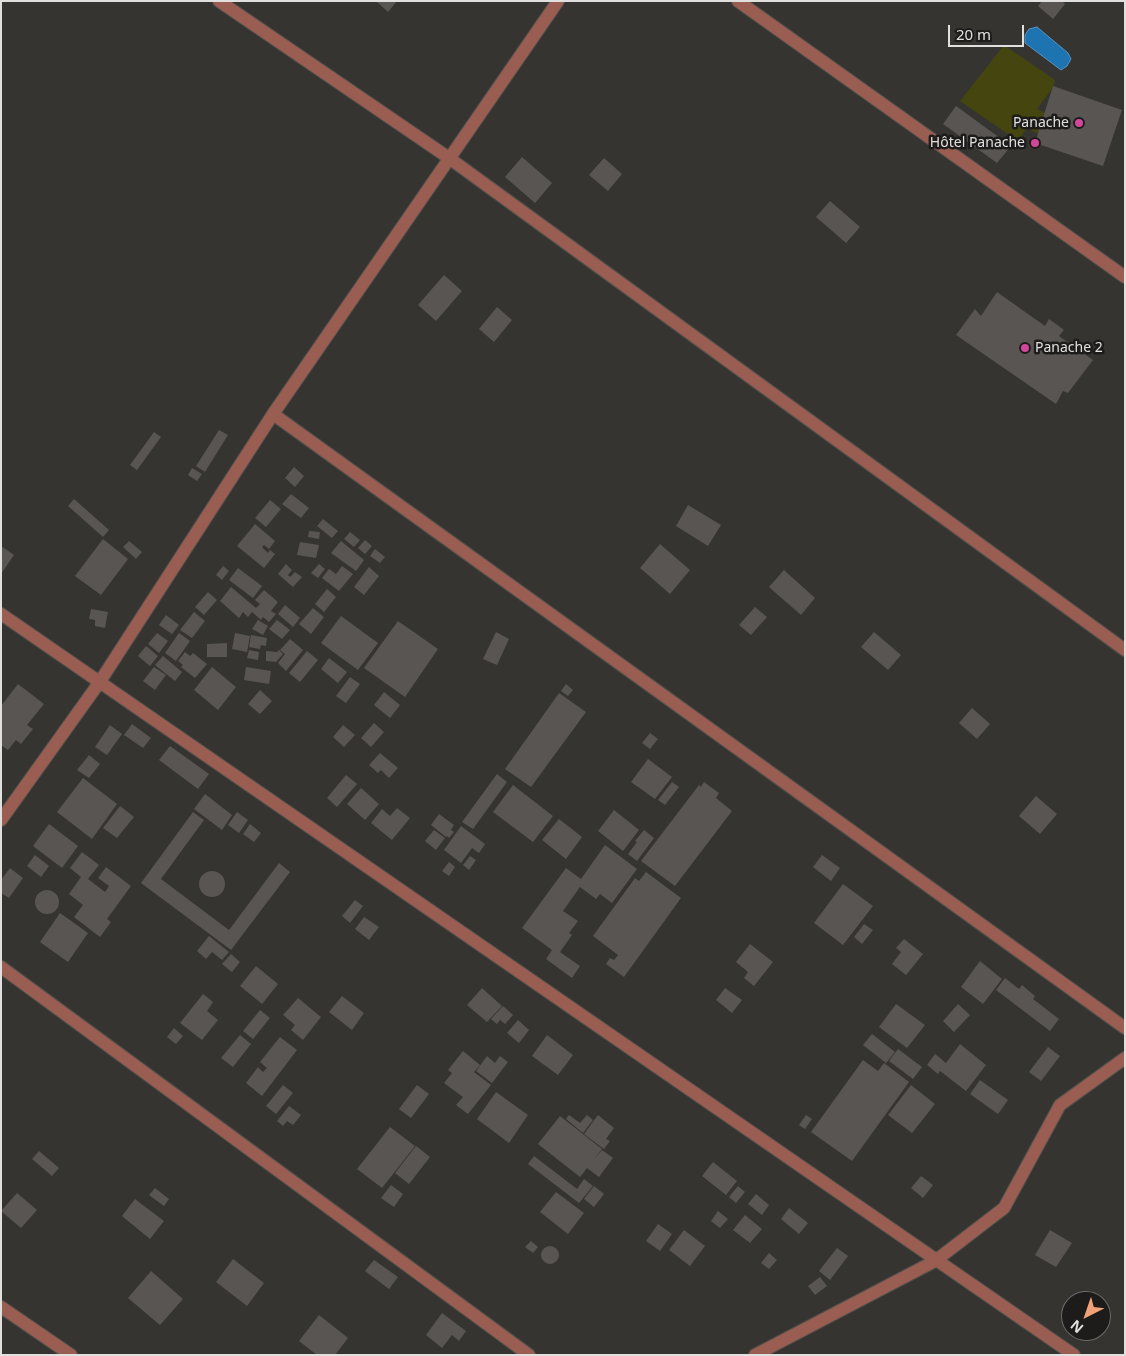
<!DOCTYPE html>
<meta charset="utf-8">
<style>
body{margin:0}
#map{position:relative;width:1126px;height:1356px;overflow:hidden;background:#363431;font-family:"Noto Sans",sans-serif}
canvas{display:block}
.frame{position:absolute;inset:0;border:2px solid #e2e0de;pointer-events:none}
.north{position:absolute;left:1061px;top:1291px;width:50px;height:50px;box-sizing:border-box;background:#1d1c1a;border:1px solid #6c6a68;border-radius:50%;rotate:221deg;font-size:14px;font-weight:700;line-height:20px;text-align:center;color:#e2e0de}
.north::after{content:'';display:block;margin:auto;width:18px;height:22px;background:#efa377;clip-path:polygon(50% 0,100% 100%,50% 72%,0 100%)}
.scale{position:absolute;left:948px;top:25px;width:76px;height:22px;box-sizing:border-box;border:2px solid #e2e0de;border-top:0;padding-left:6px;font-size:15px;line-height:18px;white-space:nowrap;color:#e2e0de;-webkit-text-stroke:4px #1d1c1a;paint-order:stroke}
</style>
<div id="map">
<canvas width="1126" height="1356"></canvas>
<div class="frame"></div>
<div class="north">N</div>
<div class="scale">20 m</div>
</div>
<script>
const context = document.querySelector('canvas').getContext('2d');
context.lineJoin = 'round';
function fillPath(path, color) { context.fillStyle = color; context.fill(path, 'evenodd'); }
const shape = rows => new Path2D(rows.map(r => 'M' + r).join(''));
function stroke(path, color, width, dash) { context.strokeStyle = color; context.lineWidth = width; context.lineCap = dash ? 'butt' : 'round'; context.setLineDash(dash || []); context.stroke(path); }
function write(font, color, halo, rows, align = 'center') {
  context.font = font + ' "Noto Sans",sans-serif'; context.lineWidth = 5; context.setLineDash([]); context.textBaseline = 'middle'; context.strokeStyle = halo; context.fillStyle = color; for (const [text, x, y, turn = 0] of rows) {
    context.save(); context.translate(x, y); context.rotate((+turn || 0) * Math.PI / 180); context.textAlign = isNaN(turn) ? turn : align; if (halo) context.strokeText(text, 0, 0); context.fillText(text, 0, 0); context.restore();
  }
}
fillPath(shape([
 [1004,45,1055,80,1052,89,1037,109,1045,113,1038,134,1027,128,1018,141,960,101]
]), '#44450f');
const water = shape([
 [1037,27,1068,53,1071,59,1067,66,1061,70,1025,43,1025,35,1029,29,1037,27]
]);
fillPath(water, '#1e73b1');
stroke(water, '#5994be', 1);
fillPath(shape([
 [376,1,397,1,388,12],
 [1042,1,1062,1,1065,4,1053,19,1038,6],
 [1053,86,1122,110,1103,166,1035,143],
 [956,106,1011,146,997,163,943,124],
 [522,157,552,183,535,203,505,177],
 [604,158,622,174,608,191,589,175],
 [830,201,860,227,846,243,816,217],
 [444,275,462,291,436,321,418,305],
 [997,292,1045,326,1049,319,1064,330,1059,336,1093,360,1068,393,1063,391,1056,404,956,335,975,309,981,316],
 [497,307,512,320,494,342,479,329],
 [219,430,228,435,205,472,196,466],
 [154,432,161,437,137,470,130,465],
 [294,467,304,476,295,487,285,478],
 [192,468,202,474,197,481,188,475],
 [291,494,309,508,301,518,282,504],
 [74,499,109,530,103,537,68,506],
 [270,500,281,509,266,527,255,518],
 [688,505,721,525,708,546,676,526],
 [323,519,338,531,332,538,317,526],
 [255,524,275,541,269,549,264,545,262,547,268,553,270,550,275,554,264,568,237,546],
 [309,531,320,532,319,539,308,537],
 [350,532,360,540,354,547,344,539],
 [103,539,128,559,101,595,75,576],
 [365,540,372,546,365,554,358,548],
 [129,541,142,552,136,559,123,547],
 [341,541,364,560,356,571,331,553],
 [300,542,319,545,316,558,297,555],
 [660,544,690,570,670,594,640,568],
 [1,546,14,555,1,574],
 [375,549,385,557,380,563,370,556],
 [286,564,292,570,288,575,290,577,295,572,302,577,293,587,278,574],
 [319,564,325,569,318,578,311,573],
 [223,566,229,571,222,580,216,575],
 [342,566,353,574,339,591,322,578,329,569,336,574],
 [369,567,379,576,364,595,354,587],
 [238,568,262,586,253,598,229,580],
 [784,570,815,598,801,615,769,587],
 [231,587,256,608,260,604,255,600,264,590,278,602,271,611,276,614,269,622,263,617,261,620,252,612,248,617,243,612,239,618,220,601],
 [327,589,336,597,324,612,315,604],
 [208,592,217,600,204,615,195,607],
 [285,605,300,618,293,627,278,614],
 [755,607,767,617,751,635,739,625],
 [313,608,324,617,311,634,299,624],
 [91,609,108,612,105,628,95,626,95,620,89,619],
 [194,612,205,621,192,638,180,630],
 [166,615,179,625,172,634,159,625],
 [341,616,378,643,358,670,321,643],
 [258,620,268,626,263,635,252,629],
 [277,620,290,630,282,639,269,629],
 [398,621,438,649,405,697,364,668],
 [496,632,509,639,497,665,483,659],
 [874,632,901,655,888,670,861,647],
 [157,633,168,641,159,653,148,644],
 [179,633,190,641,176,661,165,653],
 [235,633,250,636,247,652,232,649],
 [251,635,267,638,266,646,261,645,260,649,249,647],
 [290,639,303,650,286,671,278,663,285,654,280,650],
 [227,643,227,657,207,657,207,644],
 [146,646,158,656,150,666,138,656],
 [249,650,259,652,258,660,247,658],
 [279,650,283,654,276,662,266,661,266,651,277,652],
 [307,651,318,660,300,682,289,673],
 [185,652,190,656,193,653,207,664,195,678,181,667,183,665,178,661],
 [163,656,182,672,175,681,155,665],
 [329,658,347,672,338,683,321,669],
 [154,667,166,675,155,690,143,681],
 [212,667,236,687,218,710,194,690],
 [246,667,271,671,269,684,244,680],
 [350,677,360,684,346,703,336,696],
 [18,684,44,704,27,725,33,729,21,744,16,740,8,750,1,745,1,706],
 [566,684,573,690,568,696,561,691],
 [260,690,272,701,260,714,248,704],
 [384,692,400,705,390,718,374,705],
 [559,693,586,712,531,787,505,769],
 [972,708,990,724,977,739,959,723],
 [374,723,384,732,371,747,361,738],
 [132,724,151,738,143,748,124,735],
 [110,725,122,734,107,755,95,747],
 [343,725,355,735,344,747,333,737],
 [650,733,658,739,650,749,642,743],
 [170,746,209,774,198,789,159,760],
 [380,753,398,768,389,778,381,770,378,773,369,765],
 [89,755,100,764,89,778,77,770],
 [648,759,672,777,655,799,631,782],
 [497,774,507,782,473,829,462,822],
 [346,775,357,784,337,807,327,798],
 [83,778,117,804,92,839,57,812],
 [672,782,679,787,665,805,658,800],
 [704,782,719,793,716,798,732,811,675,886,641,861,699,785,701,787],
 [513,785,553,816,533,842,493,812],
 [361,788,379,804,365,820,347,804],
 [205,794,232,815,222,830,194,809],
 [1036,796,1057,814,1040,834,1019,816],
 [120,806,134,817,117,838,103,828],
 [397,808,410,818,392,840,371,823,382,809,390,816],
 [614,810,639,830,623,851,598,831],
 [193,812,204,820,161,879,229,930,279,863,290,872,231,950,141,883],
 [237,812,248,820,239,833,228,825],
 [439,814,454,825,451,830,454,832,449,838,447,836,446,837,431,825],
 [559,819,582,837,566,859,542,840],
 [49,824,78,846,62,868,33,846],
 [250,824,261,833,254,842,243,834],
 [461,826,485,844,479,853,472,848,461,863,444,850],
 [434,830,445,838,436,850,425,841],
 [644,830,654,838,637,861,628,854,637,842,635,841],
 [605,845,637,869,612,903,600,894,596,899,580,887,563,911,578,921,569,933,572,935,560,952,580,966,572,978,546,959,552,950,522,928,566,868,581,879],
 [82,852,99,865,88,879,105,892,109,886,98,878,106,867,131,886,107,919,111,922,100,937,74,917,83,905,69,894,81,877,70,868],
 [35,855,49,866,41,877,27,866],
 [822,855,840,868,831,881,813,867],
 [470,856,476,860,469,870,463,865],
 [449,862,455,867,449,876,442,871],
 [10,868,23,878,9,898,1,893,1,880],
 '199 884a13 13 0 1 1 26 0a13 13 0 1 1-26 0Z',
 [646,872,681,898,624,977,606,964,610,958,614,960,618,955,593,936,635,878,639,881],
 [843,884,873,906,843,945,814,923],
 '35 902a12 12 0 1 1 24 0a12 12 0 1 1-24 0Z',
 [355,900,363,906,350,923,342,916],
 [60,913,88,933,68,962,40,942],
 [364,917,379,927,369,940,355,929],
 [864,924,873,930,862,944,854,937],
 [209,936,229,952,222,960,212,952,206,959,197,951],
 [904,939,923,954,906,975,892,964,901,952,896,948],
 [750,944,773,962,754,986,744,978,748,972,736,962],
 [231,954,240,962,232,972,222,964],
 [980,961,1002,979,983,1004,961,987],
 [256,966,278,984,262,1004,240,986],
 [1005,978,1019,989,1022,985,1035,996,1033,999,1059,1019,1050,1031,996,990],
 [482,988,502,1006,487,1022,467,1005],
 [725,988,742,1000,732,1013,716,1000],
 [203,994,213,1002,207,1011,218,1020,202,1040,180,1023],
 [342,996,364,1013,352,1030,329,1012],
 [298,998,321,1017,303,1040,291,1030,295,1025,283,1015],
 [896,1004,925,1025,907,1048,879,1027],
 [958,1004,970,1015,954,1032,943,1021],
 [503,1006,513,1015,505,1024,500,1020,497,1024,491,1019],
 [260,1010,270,1018,253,1039,243,1031],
 [518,1020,529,1030,519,1043,507,1033],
 [174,1028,183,1036,176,1044,167,1037],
 [872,1034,895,1052,886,1063,863,1045],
 [240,1035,251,1044,233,1067,221,1058],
 [547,1035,573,1055,558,1075,532,1056],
 [280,1037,297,1050,262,1096,246,1083,258,1067,263,1072,267,1068,260,1062],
 [960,1044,986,1065,966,1091,940,1071,938,1074,927,1065,935,1054,946,1063],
 [1048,1047,1060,1056,1041,1081,1029,1072],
 [898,1049,922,1067,913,1079,889,1061],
 [463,1051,480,1065,474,1072,491,1085,468,1114,456,1105,463,1097,444,1083,452,1073,448,1070],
 [487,1056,495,1063,500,1056,508,1062,492,1083,476,1071],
 [863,1060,878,1071,884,1063,909,1082,852,1161,811,1132],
 [980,1080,1008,1100,998,1114,970,1094],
 [283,1085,293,1093,276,1114,266,1106],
 [417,1085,429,1094,411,1118,399,1109],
 [911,1085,935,1104,912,1133,888,1115],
 [496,1092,528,1115,509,1143,477,1119],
 [289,1106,301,1115,293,1125,287,1121,283,1126,277,1121],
 [569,1115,580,1123,587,1115,593,1120,583,1133,566,1119],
 [598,1115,614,1128,606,1139,610,1141,604,1149,584,1134],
 [806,1115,812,1119,805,1129,799,1125],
 [560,1116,602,1149,594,1159,602,1150,613,1158,599,1177,587,1168,580,1177,538,1144],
 [390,1127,415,1146,382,1188,357,1169],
 [416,1146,430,1157,409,1184,395,1173],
 [39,1151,59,1168,52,1176,32,1159],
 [534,1156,577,1189,584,1179,593,1186,579,1203,528,1164],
 [713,1162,737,1181,726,1195,702,1176],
 [921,1176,933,1185,923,1198,911,1188],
 [391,1185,403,1194,394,1207,381,1198],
 [594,1186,604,1194,594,1207,584,1199],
 [738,1186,745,1192,736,1203,729,1197],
 [155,1188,169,1199,164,1206,149,1195],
 [556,1192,584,1213,568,1234,540,1212],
 [17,1193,37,1210,21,1228,1,1211],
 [756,1194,769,1205,762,1215,748,1204],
 [135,1199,164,1221,150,1239,122,1216],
 [789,1208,808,1223,799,1234,781,1219],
 [718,1211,728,1219,720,1228,711,1221],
 [745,1215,762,1229,750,1243,733,1230],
 [658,1224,672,1234,660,1251,646,1241],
 [684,1230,705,1246,690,1266,669,1250],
 [1050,1230,1072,1243,1056,1267,1035,1255],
 [531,1241,538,1247,533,1253,525,1247],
 '541 1255a9 9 0 1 1 18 0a9 9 0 1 1-18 0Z',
 [837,1248,848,1256,830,1280,819,1271],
 [769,1253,777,1260,769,1269,761,1263],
 [233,1259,264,1283,247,1306,216,1282],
 [374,1260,398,1277,389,1289,365,1271],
 [151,1271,183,1299,160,1325,128,1298],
 [820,1277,827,1286,815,1295,808,1286],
 [442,1313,466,1331,459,1341,452,1335,442,1348,426,1335],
 [319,1315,348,1338,335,1355,317,1355,299,1341]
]), '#585552');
const street = shape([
 [219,1,449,158,1125,650],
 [738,1,1125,277],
 [273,414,1125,1028],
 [1,614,1074,1355],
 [1,820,99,683,273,414,558,1],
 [1,967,529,1355],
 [1,1307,71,1355],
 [755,1355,935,1261,1004,1208,1060,1105,1125,1058]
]);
stroke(street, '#52504d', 14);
stroke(street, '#9a5d51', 12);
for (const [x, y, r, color] of [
 [1079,123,5,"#d1479c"],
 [1035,143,5,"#d1479c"],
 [1025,348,5,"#d1479c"]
]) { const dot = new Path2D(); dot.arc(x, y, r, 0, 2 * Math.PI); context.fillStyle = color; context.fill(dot); stroke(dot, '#1d1c1a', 2); }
write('14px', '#e2e0de', '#1d1c1a', [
 ["Panache",1069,123],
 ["Hôtel Panache",1025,143],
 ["Panache 2",1035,348,"left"]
], 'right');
</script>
